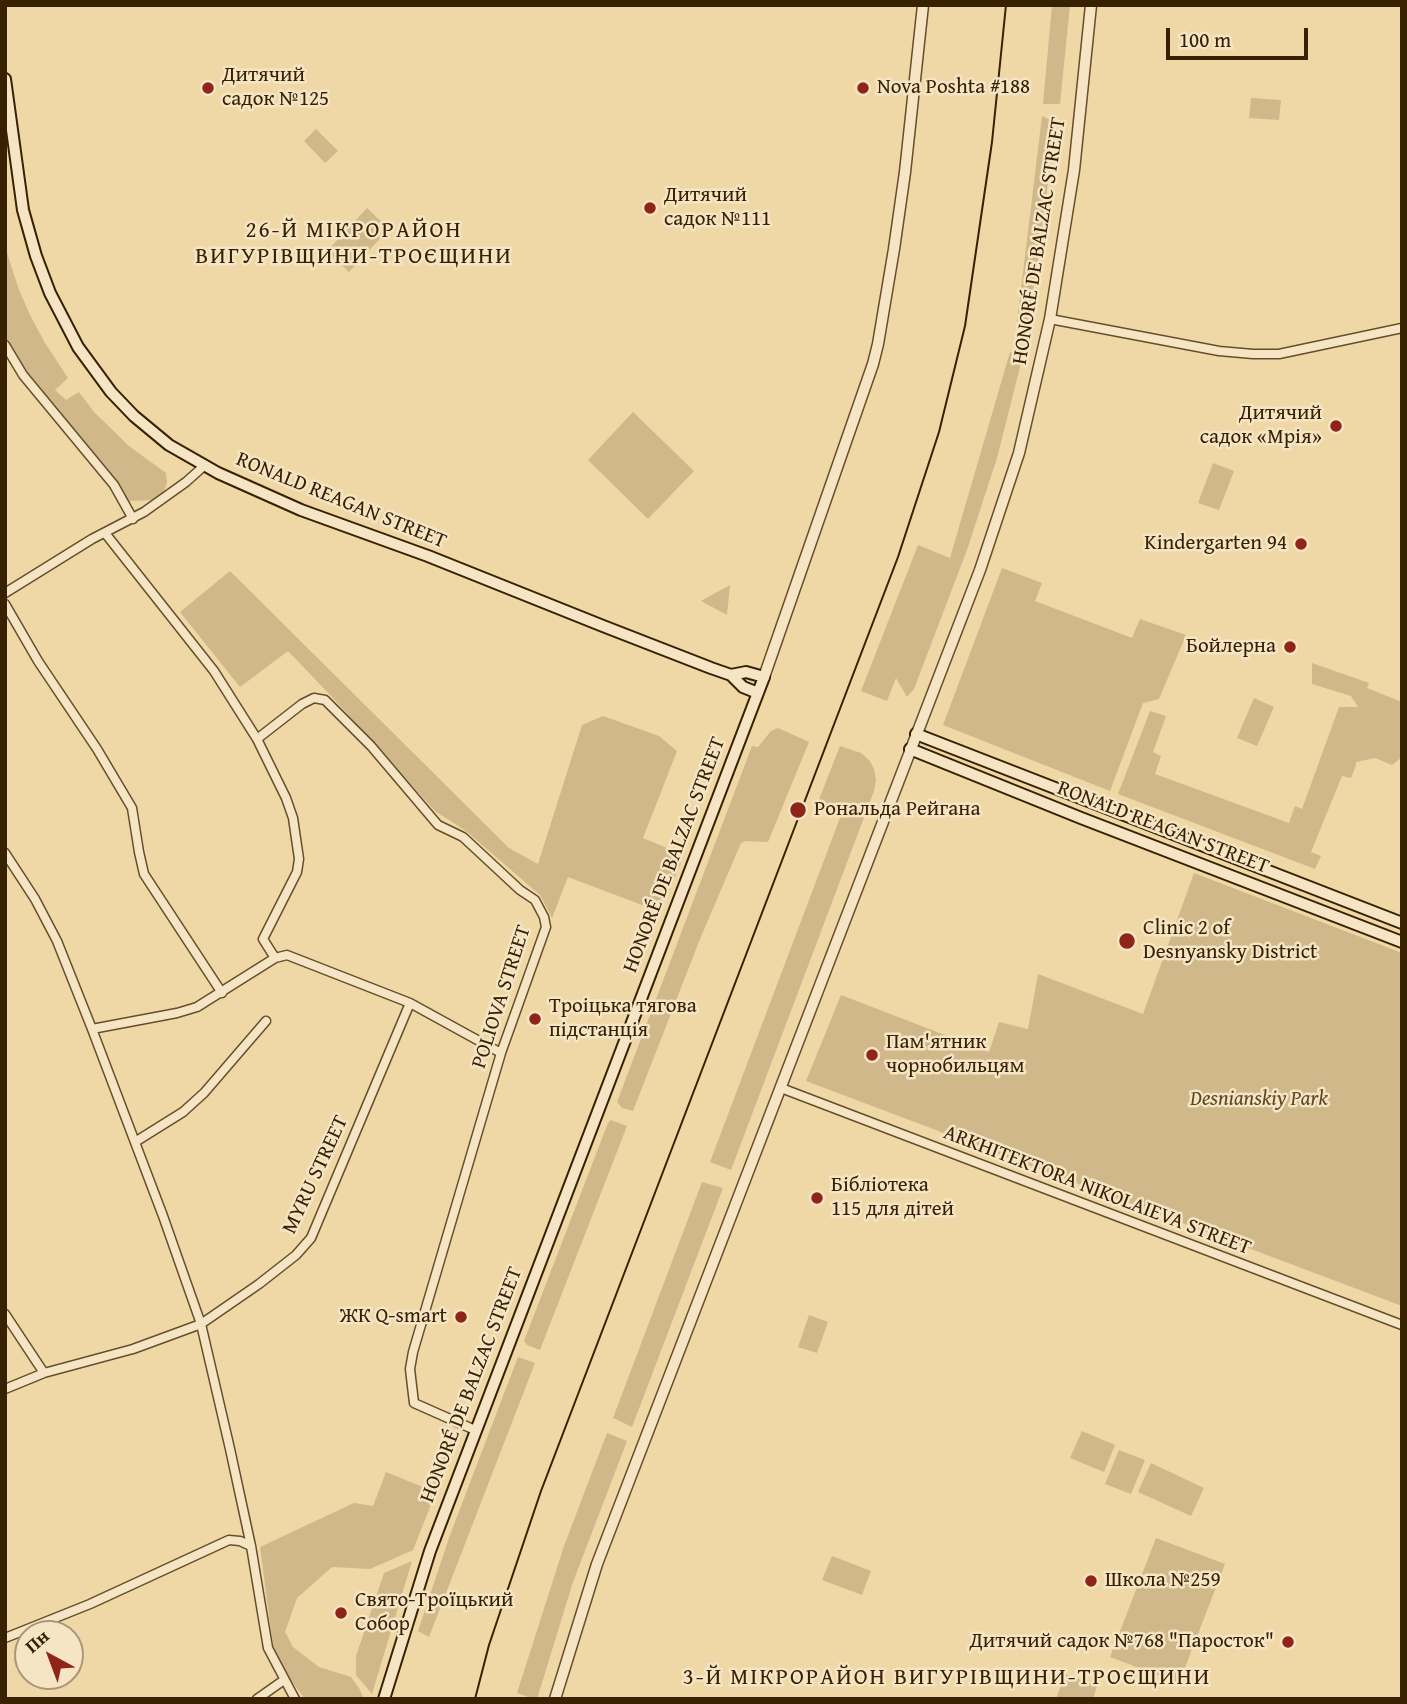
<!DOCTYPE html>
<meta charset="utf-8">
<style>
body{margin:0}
#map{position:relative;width:1407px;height:1704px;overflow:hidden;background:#efd7a6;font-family:"Gentium Book Plus",serif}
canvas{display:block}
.frame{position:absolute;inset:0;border:7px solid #372101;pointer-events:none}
.north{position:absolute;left:14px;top:1620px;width:70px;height:70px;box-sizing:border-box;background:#f5e5c5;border:2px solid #a99777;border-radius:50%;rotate:319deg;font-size:19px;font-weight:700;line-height:28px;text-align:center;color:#372101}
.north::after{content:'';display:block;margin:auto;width:24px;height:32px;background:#8f2418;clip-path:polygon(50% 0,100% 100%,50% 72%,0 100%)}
.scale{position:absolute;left:1166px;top:28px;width:142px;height:32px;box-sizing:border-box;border:4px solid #372101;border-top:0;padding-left:9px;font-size:21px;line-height:24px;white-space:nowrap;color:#372101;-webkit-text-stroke:5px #f5e5c5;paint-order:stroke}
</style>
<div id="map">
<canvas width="1407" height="1704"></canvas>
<div class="frame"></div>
<div class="north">Пн</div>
<div class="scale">100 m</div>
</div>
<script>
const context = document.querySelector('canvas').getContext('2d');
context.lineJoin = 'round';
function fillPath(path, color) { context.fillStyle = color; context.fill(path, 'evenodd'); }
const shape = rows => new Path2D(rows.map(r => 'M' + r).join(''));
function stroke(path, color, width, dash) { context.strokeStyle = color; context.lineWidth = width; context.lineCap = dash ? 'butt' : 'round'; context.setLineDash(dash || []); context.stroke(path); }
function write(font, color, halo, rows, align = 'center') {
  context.font = font + ' "Gentium Book Plus",serif'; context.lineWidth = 5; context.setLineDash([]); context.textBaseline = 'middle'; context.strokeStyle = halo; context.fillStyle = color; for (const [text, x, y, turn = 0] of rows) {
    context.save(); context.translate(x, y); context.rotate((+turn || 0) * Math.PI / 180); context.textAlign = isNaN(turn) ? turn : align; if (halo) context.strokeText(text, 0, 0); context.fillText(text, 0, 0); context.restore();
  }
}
fillPath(shape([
 [1052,5,1070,5,1060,104,1043,104],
 [1251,98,1281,100,1279,120,1249,118],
 [1042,116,1052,121,1054,131,1041,241,1028,323,1017,322],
 [316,129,338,151,325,163,304,141],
 [367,208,389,229,349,272,327,251],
 [5,247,19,290,31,317,45,343,68,378,55,390,66,400,79,392,94,412,129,446,166,473,167,482,164,492,153,500,130,501,124,497,25,373,5,340],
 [1010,352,1020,354,1022,359,997,458,967,550,914,689,907,697,896,678,887,701,861,691,918,545,950,558],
 [633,412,694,471,648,519,588,460],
 [1213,463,1234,471,1219,510,1198,503],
 [1002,568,1042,583,1035,601,1132,638,1140,619,1186,635,1159,699,1143,703,1110,791,943,725],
 [230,571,509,848,538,864,582,725,603,716,659,736,677,751,643,838,672,850,681,863,666,898,642,905,568,877,552,918,540,895,466,831,435,811,333,698,288,651,240,687,180,612],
 [730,585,727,615,701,601],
 [1312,663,1369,683,1367,688,1402,702,1402,757,1392,765,1375,758,1356,762,1356,765,1351,778,1342,776,1311,852,1321,856,1315,869,1118,794,1150,711,1166,716,1153,752,1161,756,1155,774,1289,823,1295,806,1302,809,1339,707,1358,707,1351,696,1312,684],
 [1254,698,1274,707,1257,746,1237,738],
 [778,728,809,742,768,842,746,841,741,843,700,939,633,1111,622,1108,617,1102,752,746,758,747,771,731],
 [840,746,861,753,870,761,874,769,876,780,874,791,731,1170,710,1162,843,810,818,802],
 [1194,873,1402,953,1402,1306,806,1081,841,995,989,1052,999,1022,1028,1029,1038,974,1143,1014],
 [611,1120,627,1126,540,1350,527,1345,524,1341,608,1123],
 [702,1182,723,1188,632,1427,613,1418],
 [809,1315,828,1322,817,1353,798,1347],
 [518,1357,535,1363,429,1637,418,1631,450,1535],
 [455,1431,460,1432,413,1550,370,1569,332,1567,297,1598,285,1632,293,1647,319,1667,351,1677,359,1688,364,1699,305,1699,283,1670,273,1646,260,1547,354,1503,373,1506,386,1472,430,1490],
 [1082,1431,1115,1445,1104,1472,1070,1458],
 [607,1433,627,1441,573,1582,537,1699,534,1699,517,1693,564,1546],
 [1119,1450,1145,1460,1131,1494,1105,1484],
 [1151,1463,1204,1488,1191,1516,1138,1492],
 [1156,1538,1225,1564,1179,1683,1110,1657],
 [832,1556,871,1571,862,1595,822,1580],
 [412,1561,372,1694,356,1675,356,1656,384,1573],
 [1065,1674,1097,1686,1093,1699,1056,1699]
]), '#d0b88a');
const minor = shape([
 [1050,319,1219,351,1253,354,1279,354,1402,328],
 [5,345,23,375,114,485,133,519],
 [105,533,214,671,257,739,286,798,293,818,299,859,297,872,263,939,275,958],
 [5,593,92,539,144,512,186,482,205,465],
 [5,604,38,661,97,749,132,808,139,852,144,874,222,993],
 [257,739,302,704,314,698,325,700,371,746,438,825,463,837,520,890,535,900,544,917,546,927,501,1053,413,1352,410,1369,414,1403,475,1430],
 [5,853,35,899,57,941,92,1029,163,1216,201,1324,230,1449,251,1546,268,1648,295,1699],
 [92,1029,177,1013,197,1007,275,958,287,955,410,1003,501,1053],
 [781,1088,1402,1325],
 [135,1142,183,1112,204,1093,266,1021],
 [5,1314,44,1373],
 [5,1389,44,1373,133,1349,201,1324,259,1284,296,1255,311,1238,410,1003],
 [5,1638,90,1604,229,1540,240,1541,251,1546],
 [257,1699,284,1680]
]);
const tertiary = shape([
 [764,677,873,364,878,344,894,249,905,172,923,5],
 [555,1699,597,1564,980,570,1019,453,1050,319,1074,170,1091,5]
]);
const secondary = shape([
 [5,79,23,210,36,256,50,293,78,347,111,392,134,416,169,445,218,473,301,510,428,556,603,626,711,668,731,675,746,672,764,677,430,1551,384,1699],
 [731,675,743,687,758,693],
 [916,734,1402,923],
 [910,749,1081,818,1402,942]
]);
stroke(minor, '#654e2a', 11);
stroke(tertiary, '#654e2a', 13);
stroke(secondary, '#372101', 14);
stroke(minor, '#f5e5c5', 8);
stroke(tertiary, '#f5e5c5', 10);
stroke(secondary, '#f5e5c5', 10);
stroke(shape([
 [475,1699,489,1645,541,1491,898,557,939,432,965,326,992,142,1006,5]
]), '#372101', 2);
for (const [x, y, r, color] of [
 [208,88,7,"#8f2418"],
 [863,88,7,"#8f2418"],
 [650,208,7,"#8f2418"],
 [1336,426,7,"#8f2418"],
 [1301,544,7,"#8f2418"],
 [1290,647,7,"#8f2418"],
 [798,810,9,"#8f2418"],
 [1127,941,9,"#8f2418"],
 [535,1019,7,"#8f2418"],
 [872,1055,7,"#8f2418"],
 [817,1198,7,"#8f2418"],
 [461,1317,7,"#8f2418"],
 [1091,1581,7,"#8f2418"],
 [341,1613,7,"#8f2418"],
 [1288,1642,7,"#8f2418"]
]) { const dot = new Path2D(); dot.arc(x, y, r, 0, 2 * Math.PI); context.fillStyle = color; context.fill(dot); stroke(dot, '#f5e5c5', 2.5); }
write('21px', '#372101', '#f5e5c5', [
 ["Дитячий",222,76],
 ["садок №125",222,100],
 ["Nova Poshta #188",877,88],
 ["Дитячий",664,196],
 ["садок №111",664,220],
 ["Дитячий",1322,414,"right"],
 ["садок «Мрія»",1322,438,"right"],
 ["Kindergarten 94",1287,544,"right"],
 ["Бойлерна",1276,647,"right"],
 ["Рональда Рейгана",814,810],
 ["Clinic 2 of",1143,929],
 ["Desnyansky District",1143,953],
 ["Троiцька тягова",549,1007],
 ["пiдстанцiя",549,1031],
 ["Пам'ятник",886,1043],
 ["чорнобильцям",886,1067],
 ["Бібліотека",831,1186],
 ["115 для дітей",831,1210],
 ["ЖК Q-smart",447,1317,"right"],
 ["Школа №259",1105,1581],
 ["Свято-Троїцький",355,1601],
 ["Собор",355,1625],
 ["Дитячий садок №768 \"Паросток\"",1274,1642,"right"]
], 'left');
write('21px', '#372101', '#f5e5c5', [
 ["HONORÉ DE BALZAC STREET",1040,241,-81],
 ["RONALD REAGAN STREET",341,501,22],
 ["RONALD REAGAN STREET",1163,828,21],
 ["HONORÉ DE BALZAC STREET",675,855,-69],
 ["POLIOVA STREET",502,997,-72],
 ["MYRU STREET",316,1175,-65],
 ["ARKHITEKTORA NIKOLAIEVA STREET",1097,1191,21],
 ["HONORÉ DE BALZAC STREET",472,1385,-69]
]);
write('italic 21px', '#5d4723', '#f5e5c5', [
 ["Desnianskiy Park",1259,1100]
]);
context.letterSpacing = '2px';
write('23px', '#372101', '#f5e5c5', [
 ["26-Й МІКРОРАЙОН",354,231],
 ["ВИГУРІВЩИНИ-ТРОЄЩИНИ",354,257],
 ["3-Й МІКРОРАЙОН ВИГУРІВЩИНИ-ТРОЄЩИНИ",947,1678]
]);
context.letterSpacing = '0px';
</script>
